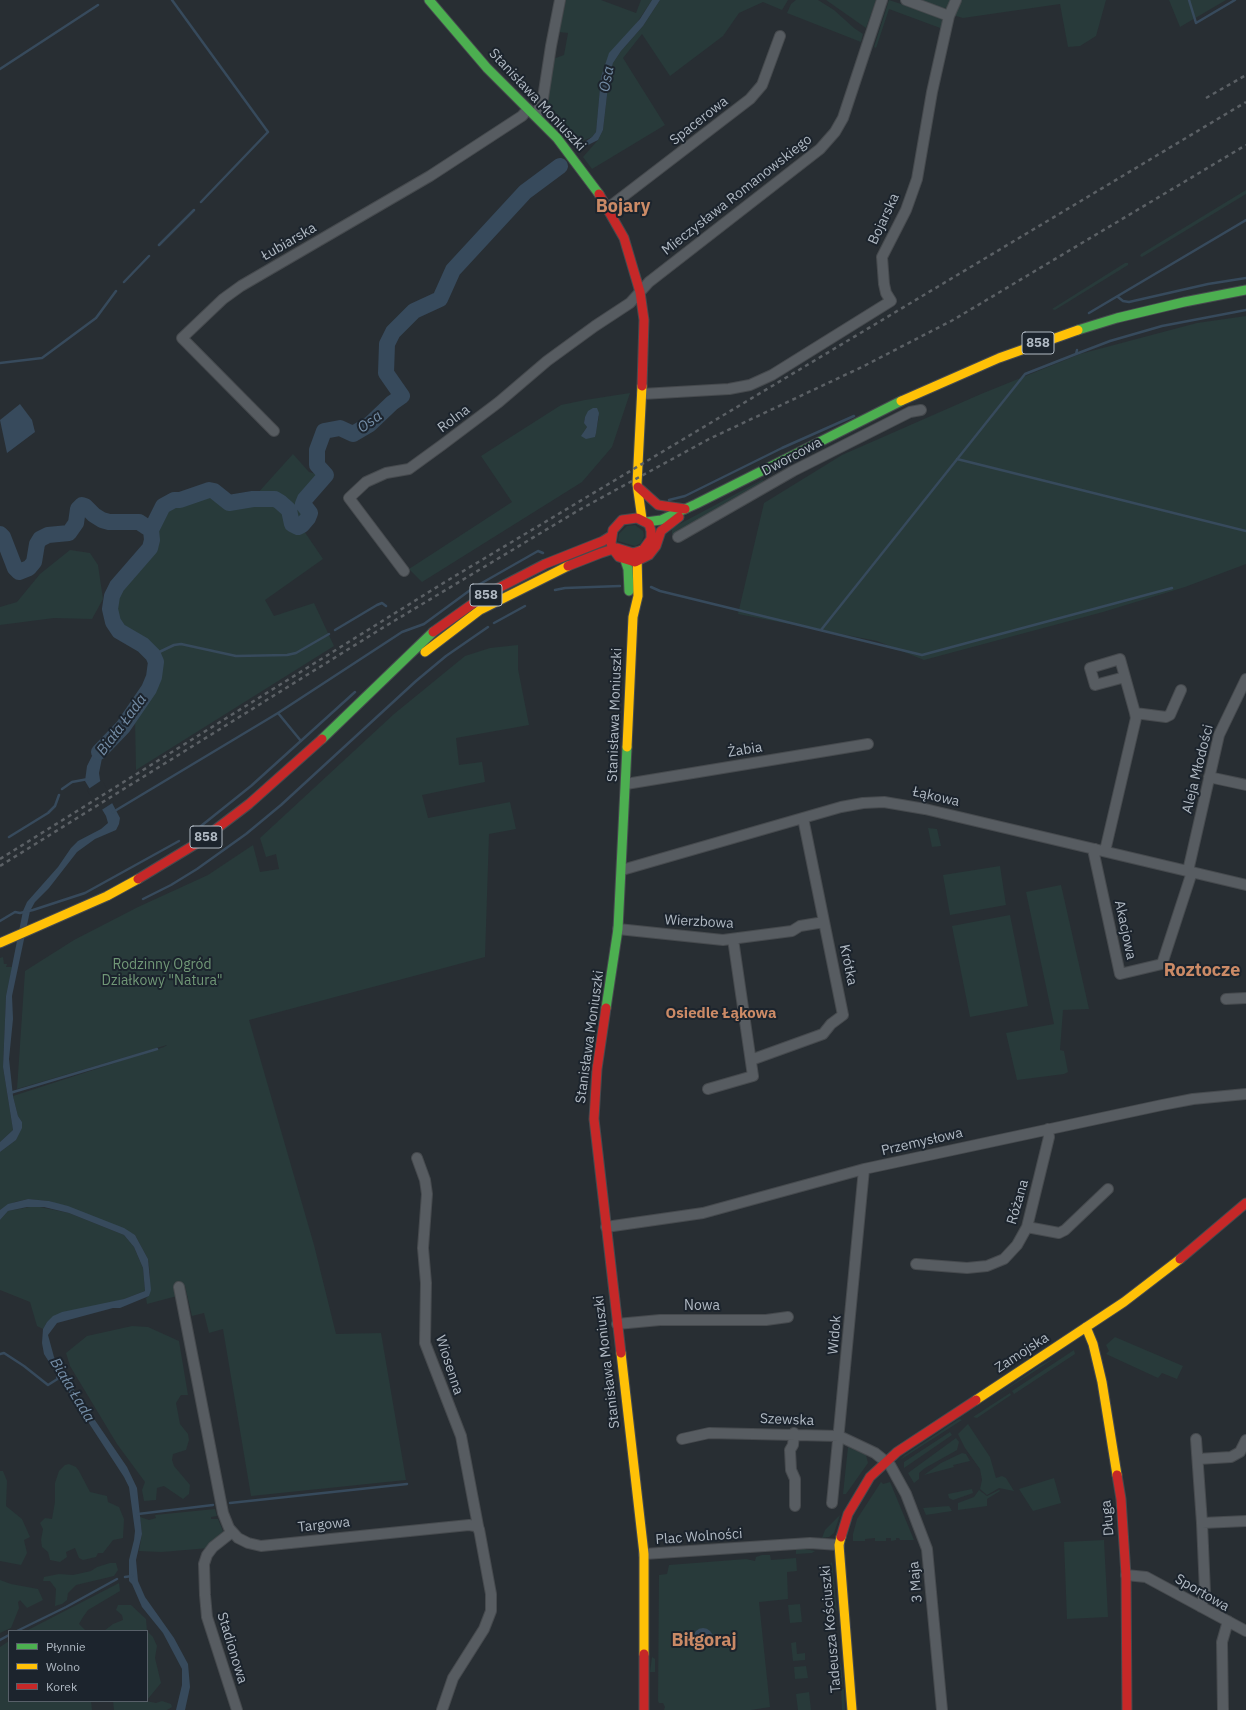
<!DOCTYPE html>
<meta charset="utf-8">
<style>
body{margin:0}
#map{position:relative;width:1246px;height:1710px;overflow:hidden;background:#282e33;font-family:"IBM Plex Sans",sans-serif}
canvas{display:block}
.legend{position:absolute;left:8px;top:1630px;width:140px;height:72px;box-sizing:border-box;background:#1c242d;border:1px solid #586069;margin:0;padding:5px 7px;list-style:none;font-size:12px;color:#b1bac4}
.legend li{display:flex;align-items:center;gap:8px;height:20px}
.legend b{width:20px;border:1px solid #586069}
</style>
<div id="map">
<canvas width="1246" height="1710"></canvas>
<ul class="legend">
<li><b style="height:5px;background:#4caf50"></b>Płynnie</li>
<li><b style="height:5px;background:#ffc107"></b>Wolno</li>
<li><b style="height:5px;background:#c62828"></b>Korek</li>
</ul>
</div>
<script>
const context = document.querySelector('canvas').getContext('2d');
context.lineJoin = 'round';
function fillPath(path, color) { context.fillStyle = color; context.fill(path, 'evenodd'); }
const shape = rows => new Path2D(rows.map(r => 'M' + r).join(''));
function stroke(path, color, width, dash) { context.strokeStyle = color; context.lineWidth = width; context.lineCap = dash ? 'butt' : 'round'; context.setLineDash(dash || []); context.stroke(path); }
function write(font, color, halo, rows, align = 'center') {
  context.font = font + ' "IBM Plex Sans",sans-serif'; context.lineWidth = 4; context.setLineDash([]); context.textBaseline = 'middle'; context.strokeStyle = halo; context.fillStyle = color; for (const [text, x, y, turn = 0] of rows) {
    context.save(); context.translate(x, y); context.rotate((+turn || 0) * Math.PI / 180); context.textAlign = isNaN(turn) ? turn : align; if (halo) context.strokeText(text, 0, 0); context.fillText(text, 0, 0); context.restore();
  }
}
fillPath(shape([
 [566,0,601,0,636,13,641,0,652,0,601,77,596,132,592,137,582,141,584,145,577,151,566,139,547,109,553,59,564,55,568,33,559,32],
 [660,0,788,0,782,10,763,2,739,13,723,36,670,76,642,34,623,58,665,125,592,169,583,157,598,140,603,130,609,78,613,63,621,51,643,26],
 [796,0,818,0,834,10,854,28,863,34,861,42,787,13,791,4],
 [826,0,876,0,866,28],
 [889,0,941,17,945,21,943,29,889,9,876,48,874,47],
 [915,0,954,0,951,5,946,8,935,9],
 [959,0,1106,0,1096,36,1080,46,1068,47,1060,4,963,18,953,15],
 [1169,0,1226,0,1180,27],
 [1246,190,1246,194,1142,257,1140,256,1141,254],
 [1125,263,1128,263,1128,265,1055,310,1052,309],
 [1246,316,1246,564,1185,587,1103,612,924,660,877,641,738,614,764,503,842,455,981,394,1080,354,1197,323],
 [630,393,612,447,582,482,422,582,409,569,512,502,481,456,561,405,585,400],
 [599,416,595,437,583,433,587,427,584,422,585,417],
 [293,454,309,472,324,476,301,502,305,510,306,516,301,523,293,523,289,508,284,501,274,497,256,495],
 [762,480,765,481,692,525,672,535,672,528],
 [202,491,213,493,227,501,227,506,253,500,272,500,278,503,287,513,291,526,301,528,304,531,323,559,265,600,274,616,314,603,334,646,136,770,135,719,156,688,161,656,157,650,144,640,122,627,114,609,117,596,156,546,159,535,157,524,166,506,175,502,180,507,183,506,186,499],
 [635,525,643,531,644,536,641,543,635,546,618,541,619,534,627,526],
 [70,550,90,553,98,565,103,599,92,619,54,618,0,625,0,607,17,602,40,574],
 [518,645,518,669,529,725,456,738,459,765,482,762,485,782,422,795,428,818,510,802,516,829,489,834,485,957,249,1020,314,1245,336,1334,381,1333,406,1480,251,1496,223,1329,209,1333,204,1313,192,1316,185,1286,175,1288,177,1296,147,1304,146,1298,149,1296,150,1274,148,1259,135,1235,49,1201,28,1199,15,1202,0,1210,0,1152,16,1140,22,1122,18,1116,13,1096,164,1047,167,1045,17,1089,25,971,74,940,138,907,208,875,253,845,260,872,279,869,276,854,266,857,260,838,394,714,465,656,490,648],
 [928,828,937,829,941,846,932,847],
 [1000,866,1006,905,950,915,943,875],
 [1061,885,1089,1009,1063,1010,1060,1050,1064,1051,1068,1072,1064,1074,1017,1080,1006,1033,1054,1024,1026,892],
 [1010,915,1028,1006,970,1017,952,926],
 [3,957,4,964,7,964,6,967,12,967,6,996,3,1067,13,1130,0,1142,0,958],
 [35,1206,69,1213,124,1235,134,1247,143,1268,145,1291,124,1299,47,1322,43,1329,37,1326,30,1302,0,1290,0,1220,8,1211],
 [132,1326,148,1327,179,1341,188,1395,181,1395,176,1403,180,1424,188,1434,189,1440,186,1450,173,1454,172,1460,174,1466,190,1485,189,1494,183,1499,164,1486,157,1488,156,1500,144,1501,142,1490,145,1482,117,1444,70,1366,66,1353,87,1336],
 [1115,1337,1183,1366,1177,1379,1162,1373,1158,1378,1106,1354,1109,1351,1106,1345],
 [1074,1350,1075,1354,1014,1394,1012,1391],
 [1055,1358,984,1404,982,1406,1039,1366],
 [1010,1393,1011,1395,977,1418,973,1417],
 [959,1419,962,1420,900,1460,905,1455],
 [968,1424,990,1457,996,1478,1002,1476,1006,1478,1014,1491,999,1488,987,1495,980,1489,982,1480,980,1469,965,1448,958,1434],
 [950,1432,952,1435,904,1468,904,1462],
 [956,1438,959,1442,957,1450,925,1468,919,1473,919,1479,914,1483,908,1473],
 [848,1447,866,1455,868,1463,846,1494,843,1494],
 [962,1453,966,1454,970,1461,953,1465,954,1467,924,1475,941,1463],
 [69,1464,76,1467,79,1471,90,1492,107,1496,108,1502,119,1507,124,1519,123,1538,113,1540,103,1553,98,1553,96,1557,83,1560,79,1558,75,1548,66,1552,67,1557,60,1562,50,1560,48,1552,42,1547,41,1540,43,1529,40,1523,45,1518,52,1519,55,1502,55,1483,59,1471,65,1465],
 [0,1471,3,1471,7,1481,6,1506,22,1519,30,1537,24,1540,27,1553,21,1565,0,1561],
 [1054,1478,1061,1503,1033,1511,1019,1489],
 [881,1482,883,1484,890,1482,914,1540,900,1540,899,1538,896,1538,896,1540,891,1541,891,1538,886,1538,886,1541,875,1541,875,1538,865,1539,865,1541,853,1541,853,1534,857,1519],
 [972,1489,973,1493,953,1500,949,1498,948,1494],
 [979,1490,987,1496,999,1490,1000,1491,987,1499,987,1506,958,1510,958,1503,974,1497],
 [949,1506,952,1511,926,1515,923,1508],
 [215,1509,217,1516,211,1517,211,1519,218,1519,223,1531,209,1548,162,1552,139,1551,142,1534,140,1517,149,1520,156,1518,155,1515],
 [840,1515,834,1533,829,1537,822,1538,825,1530],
 [1104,1540,1108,1617,1067,1619,1064,1542],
 [796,1548,800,1548,815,1551,812,1553,796,1554],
 [762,1555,770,1555,771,1560,796,1558,797,1571,787,1572,788,1599,759,1602,770,1707,751,1710,664,1710,665,1707,663,1703,659,1703,658,1701,659,1575,667,1574,669,1565,746,1559,755,1561,756,1557],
 [832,1562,837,1610,834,1613,830,1564],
 [110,1563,116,1563,118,1570,114,1576,76,1585,68,1593,67,1600,62,1604,55,1606,56,1589,50,1581,43,1581,44,1577,59,1574,73,1575,91,1571,97,1567],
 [0,1580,11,1584,38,1589,43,1600,27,1608,20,1600,18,1602,19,1608,11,1628,0,1633],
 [119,1583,120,1591,88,1610,83,1617,79,1624,86,1631,26,1631],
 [800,1604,802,1622,790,1623,788,1605],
 [118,1605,131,1605,146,1619,147,1631,104,1631,113,1624,123,1620,122,1615,116,1610],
 [147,1631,153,1637,157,1646,155,1658,161,1683,147,1700],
 [9,1641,9,1701,91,1701,92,1710,0,1710,0,1647],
 [796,1642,797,1654,805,1653,805,1660,793,1661,791,1643],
 [652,1657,655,1659,655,1672,650,1672],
 [839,1662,841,1664,843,1684,839,1683],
 [806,1666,808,1678,795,1679,794,1667],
 [841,1689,844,1689,845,1710,842,1710],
 [809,1692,811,1710,798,1710,796,1694],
 [113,1701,146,1701,156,1703,162,1701,171,1704,172,1707,167,1710,114,1710]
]), '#283a3a');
fillPath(shape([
 [652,0,660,0,643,26,621,51,613,63,609,78,603,130,598,140,588,145,585,142,592,137,596,132,601,77,609,53,640,19],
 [20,404,32,420,35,432,7,453,0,420],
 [593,408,597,408,599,413,596,433,595,437,586,439,581,436,587,427,584,423,585,417,588,411],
 [110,734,116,738,103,753,99,773,100,780,120,818,119,824,116,830,95,839,77,852,49,888,35,902,30,911,12,996,13,1019,9,1059,13,1096,18,1116,22,1122,22,1128,16,1140,0,1152,0,1142,13,1130,3,1067,6,996,23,911,27,902,58,867,71,848,78,841,101,829,108,823,106,816,85,781,87,766,92,756],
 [28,1199,49,1201,68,1206,124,1228,135,1235,148,1259,151,1290,149,1296,120,1308,113,1308,57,1323,48,1335,54,1357,60,1369,127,1467,137,1488,142,1534,136,1560,138,1581,145,1597,174,1638,188,1664,190,1687,185,1710,176,1710,182,1685,182,1669,163,1633,142,1607,132,1584,129,1581,129,1560,134,1540,135,1531,129,1487,124,1477,64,1385,56,1378,56,1373,44,1354,42,1343,43,1329,47,1322,53,1316,62,1312,124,1299,145,1291,143,1268,134,1247,124,1235,69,1213,44,1207,27,1207,8,1211,0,1220,0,1210,8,1204],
 '693 1638a10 10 0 1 1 20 0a10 10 0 1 1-20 0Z'
]), '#374a5c');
fillPath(shape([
 [102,780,114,802,100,811,87,790]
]), '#282e33');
stroke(shape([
 [172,0,268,132,201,202],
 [1189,0,1196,23,1235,0],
 [0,69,98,5],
 [159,245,194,210],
 [124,282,149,256],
 [1118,297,1123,301,1129,302,1208,284,1246,278],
 [1089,313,1246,220],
 [1076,354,1110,341,1162,326,1246,310],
 [0,363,42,358,96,318,116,291],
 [957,459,1246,531],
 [669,500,685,496,782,448,854,416],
 [651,587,660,591,922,655,1172,588],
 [555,590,565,588,620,586],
 [494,623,525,606],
 [335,630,377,605,382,603,386,606],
 [821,630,1025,374,1076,354,1077,350],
 [153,655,174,645,181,644,236,656,287,655,296,653,329,634],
 [278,713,301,741],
 [62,789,72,782,88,779],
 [113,812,278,713,402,632,424,624,473,588,538,551,543,553],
 [196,830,251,786,355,692],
 [9,837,48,813,55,806,59,795],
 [143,899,171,885,197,869,246,834,281,805,416,681,446,656,488,627],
 [0,921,15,912,20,913,33,910,85,893,179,841],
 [10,1093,157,1049],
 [0,1354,4,1353,24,1366,48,1385,59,1378],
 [230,1503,407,1484],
 [138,1514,213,1505],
 [125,1577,132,1576],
 [17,1631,66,1607,117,1579],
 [0,1640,9,1635]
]), '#374a5c', 2.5);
stroke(shape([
 [151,530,163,506,174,500,180,500,209,490,214,491,229,503,253,499,275,499,280,502,289,510,292,524,298,527,302,525,308,518,310,513,303,504,305,499,326,475,317,465,317,450,324,431,340,428,353,434,370,424,392,403,402,396,386,373,387,344,393,332,414,311,440,299,453,270,525,192,560,166],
 [0,534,3,537,15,568,19,572,29,568,34,562,37,544,40,539,48,535,69,533,76,523,78,509,82,505,85,506,94,515,102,520,109,522,139,522,151,530,152,540,150,548,117,586,112,596,110,609,113,622,119,631,143,645,153,655,156,662,154,677,149,689,123,727,99,752]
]), '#374a5c', 16);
const street = shape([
 [906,0,949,16],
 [536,116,543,98,551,46,560,0],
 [608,208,750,99,762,85,780,36],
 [642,394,729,389,750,385,772,375,891,301,886,293,884,284,882,257,906,210,917,179,932,92,949,16,956,0],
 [274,431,182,338,223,299,241,286,430,176,522,116,528,109],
 [678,537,793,471,910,412,921,410],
 [404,571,349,498,366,482,386,473,409,469,442,445,499,402,547,361,595,326,630,303,649,282,820,149,835,132,843,118,882,0],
 [1135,713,1166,717,1170,715,1173,708,1181,690],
 [1209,777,1246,785],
 [626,784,868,744],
 [1095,849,1094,854,1120,974,1162,964,1192,872],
 [1105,851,1136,718,1135,713,1120,659,1090,668,1095,685,1125,677],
 [622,870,841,807,863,803,884,802,925,809,1246,885],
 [1188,871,1219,735,1246,679],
 [618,929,723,940,792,931,800,926,824,922],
 [1226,999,1246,998],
 [751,1060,823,1034,831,1024,843,1015,803,818],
 [708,1089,753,1076,733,939],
 [417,1158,425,1180,427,1194,423,1248,426,1283,425,1343,461,1436,479,1531],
 [606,1227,703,1213,864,1169,1162,1105,1193,1099,1246,1094],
 [1027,1227,1059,1233,1065,1230,1108,1189],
 [916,1264,967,1268,987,1266,1004,1259,1017,1245,1027,1227,1049,1137,1048,1129],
 [179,1287,223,1513,229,1528,238,1538,248,1543,261,1546,469,1525,475,1526,479,1529,491,1594,491,1611,484,1629,453,1678,442,1710],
 [617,1324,660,1320,766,1320,788,1317],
 [794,1433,793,1445,790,1450,791,1470,795,1479,795,1506],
 [682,1439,709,1433,839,1436,875,1453,890,1465,906,1494,927,1549,942,1710],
 [1196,1439,1202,1523,1205,1592,1201,1607],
 [1198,1459,1231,1457,1240,1452,1246,1440],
 [832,1503,864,1169],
 [1202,1523,1246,1521],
 [232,1532,213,1547,207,1555,204,1564,205,1595,207,1617,237,1710],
 [644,1554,810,1543,839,1545],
 [1126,1575,1146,1577,1246,1631],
 [1223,1710,1222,1642,1228,1621]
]);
const fast = shape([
 [429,0,487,68,557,138,599,194],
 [1078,330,1117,318,1184,302,1246,290],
 [646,522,661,520,696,504,901,401],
 [625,560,628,569,629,591],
 [322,739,433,632],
 [606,1008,618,929,627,747]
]);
const slow = shape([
 [901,401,999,358,1078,330],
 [642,519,637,484,642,386],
 [425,652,480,610,568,566],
 [627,747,633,617,638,596,637,556,640,551],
 [0,943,107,896,138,879],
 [1086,1327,1093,1344,1102,1382,1117,1475],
 [621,1353,644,1554,644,1654],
 [976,1400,1124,1302,1180,1259],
 [841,1537,839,1545,852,1710]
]);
const jam = shape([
 [599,194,624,238,640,292,644,320,642,386],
 [638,487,658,505,685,509],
 [568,566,601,553,613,549,617,548,633,553,643,550,651,539,651,531,649,524,637,518,622,520,613,530,611,543,613,549,619,557,635,562,649,555,656,546,661,531,679,517],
 [433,632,485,595,545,564,603,541,611,536],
 [138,879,199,842,249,804,322,739],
 [606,1008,597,1069,594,1119,621,1353],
 [1180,1259,1246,1203],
 [1117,1475,1121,1499,1126,1575,1127,1710],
 [841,1537,848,1514,870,1477,897,1452,976,1400],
 [644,1654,644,1710]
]);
stroke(street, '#464a4e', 12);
stroke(fast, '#464a4e', 11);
stroke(slow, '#464a4e', 11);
stroke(jam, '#464a4e', 11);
stroke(street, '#575c61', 10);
stroke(fast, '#4caf50', 9);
stroke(slow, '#ffc107', 9);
stroke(jam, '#c62828', 9);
stroke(shape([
 [1206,98,1246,75],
 [0,859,445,582,1246,102],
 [0,866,384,627,579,510,709,439,862,367,953,320,1246,145]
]), '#5b6065', 2.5, [4, 4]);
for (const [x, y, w] of [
 [1038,343,32],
 [486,595,32],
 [206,837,32]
]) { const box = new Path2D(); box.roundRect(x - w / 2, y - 11, w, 22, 3); context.fillStyle = '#1c242d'; context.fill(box); stroke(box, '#b1bac4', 1); }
write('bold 13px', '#b1bac4', null, [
 ["858",1038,343],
 ["858",486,595],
 ["858",206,837]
]);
write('14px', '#b1bac4', '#1c242d', [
 ["Stanisława Moniuszki",537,100,47],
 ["Spacerowa",699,121,-38],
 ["Mieczysława Romanowskiego",737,195,-38],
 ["Bojarska",884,219,-65],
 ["Łubiarska",289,242,-30],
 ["Rolna",454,419,-37],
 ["Dworcowa",792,457,-28],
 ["Stanisława Moniuszki",615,715,-88],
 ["Żabia",745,750,-9],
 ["Aleja Młodości",1198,769,-76],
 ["Łąkowa",936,797,13],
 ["Wierzbowa",699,922,3],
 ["Akacjowa",1125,930,78],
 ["Krótka",848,965,78],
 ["Stanisława Moniuszki",590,1037,-82],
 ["Przemysłowa",922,1142,-13],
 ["Różana",1018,1202,-74],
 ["Nowa",702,1306],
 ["Widok",835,1335,-85],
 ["Zamojska",1022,1353,-33],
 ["Stanisława Moniuszki",607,1362,-97],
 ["Wiosenna",449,1365,72],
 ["Szewska",787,1420,2],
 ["Długa",1108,1518,-95],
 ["Targowa",324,1525,-6],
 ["Plac Wolności",699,1537,-4],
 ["3 Maja",916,1582,-95],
 ["Sportowa",1202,1593,30],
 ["Tadeusza Kościuszki",831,1629,-95],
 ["Stadionowa",232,1648,73]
]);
write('14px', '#719877', '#1c242d', [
 ["Rodzinny Ogród",162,965],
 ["Działkowy \"Natura\"",162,981]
]);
write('italic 15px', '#748da6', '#1c242d', [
 ["Osa",607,79,-79],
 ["Osa",370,422,-36],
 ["Biała Łada",122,725,-53],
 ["Biała Łada",72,1390,59]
]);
write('bold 15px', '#cb8a66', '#1c242d', [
 ["Osiedle Łąkowa",721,1014]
]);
write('bold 18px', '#cb8a66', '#1c242d', [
 ["Bojary",623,207],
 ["Roztocze",1202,971],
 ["Biłgoraj",704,1641]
]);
</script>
